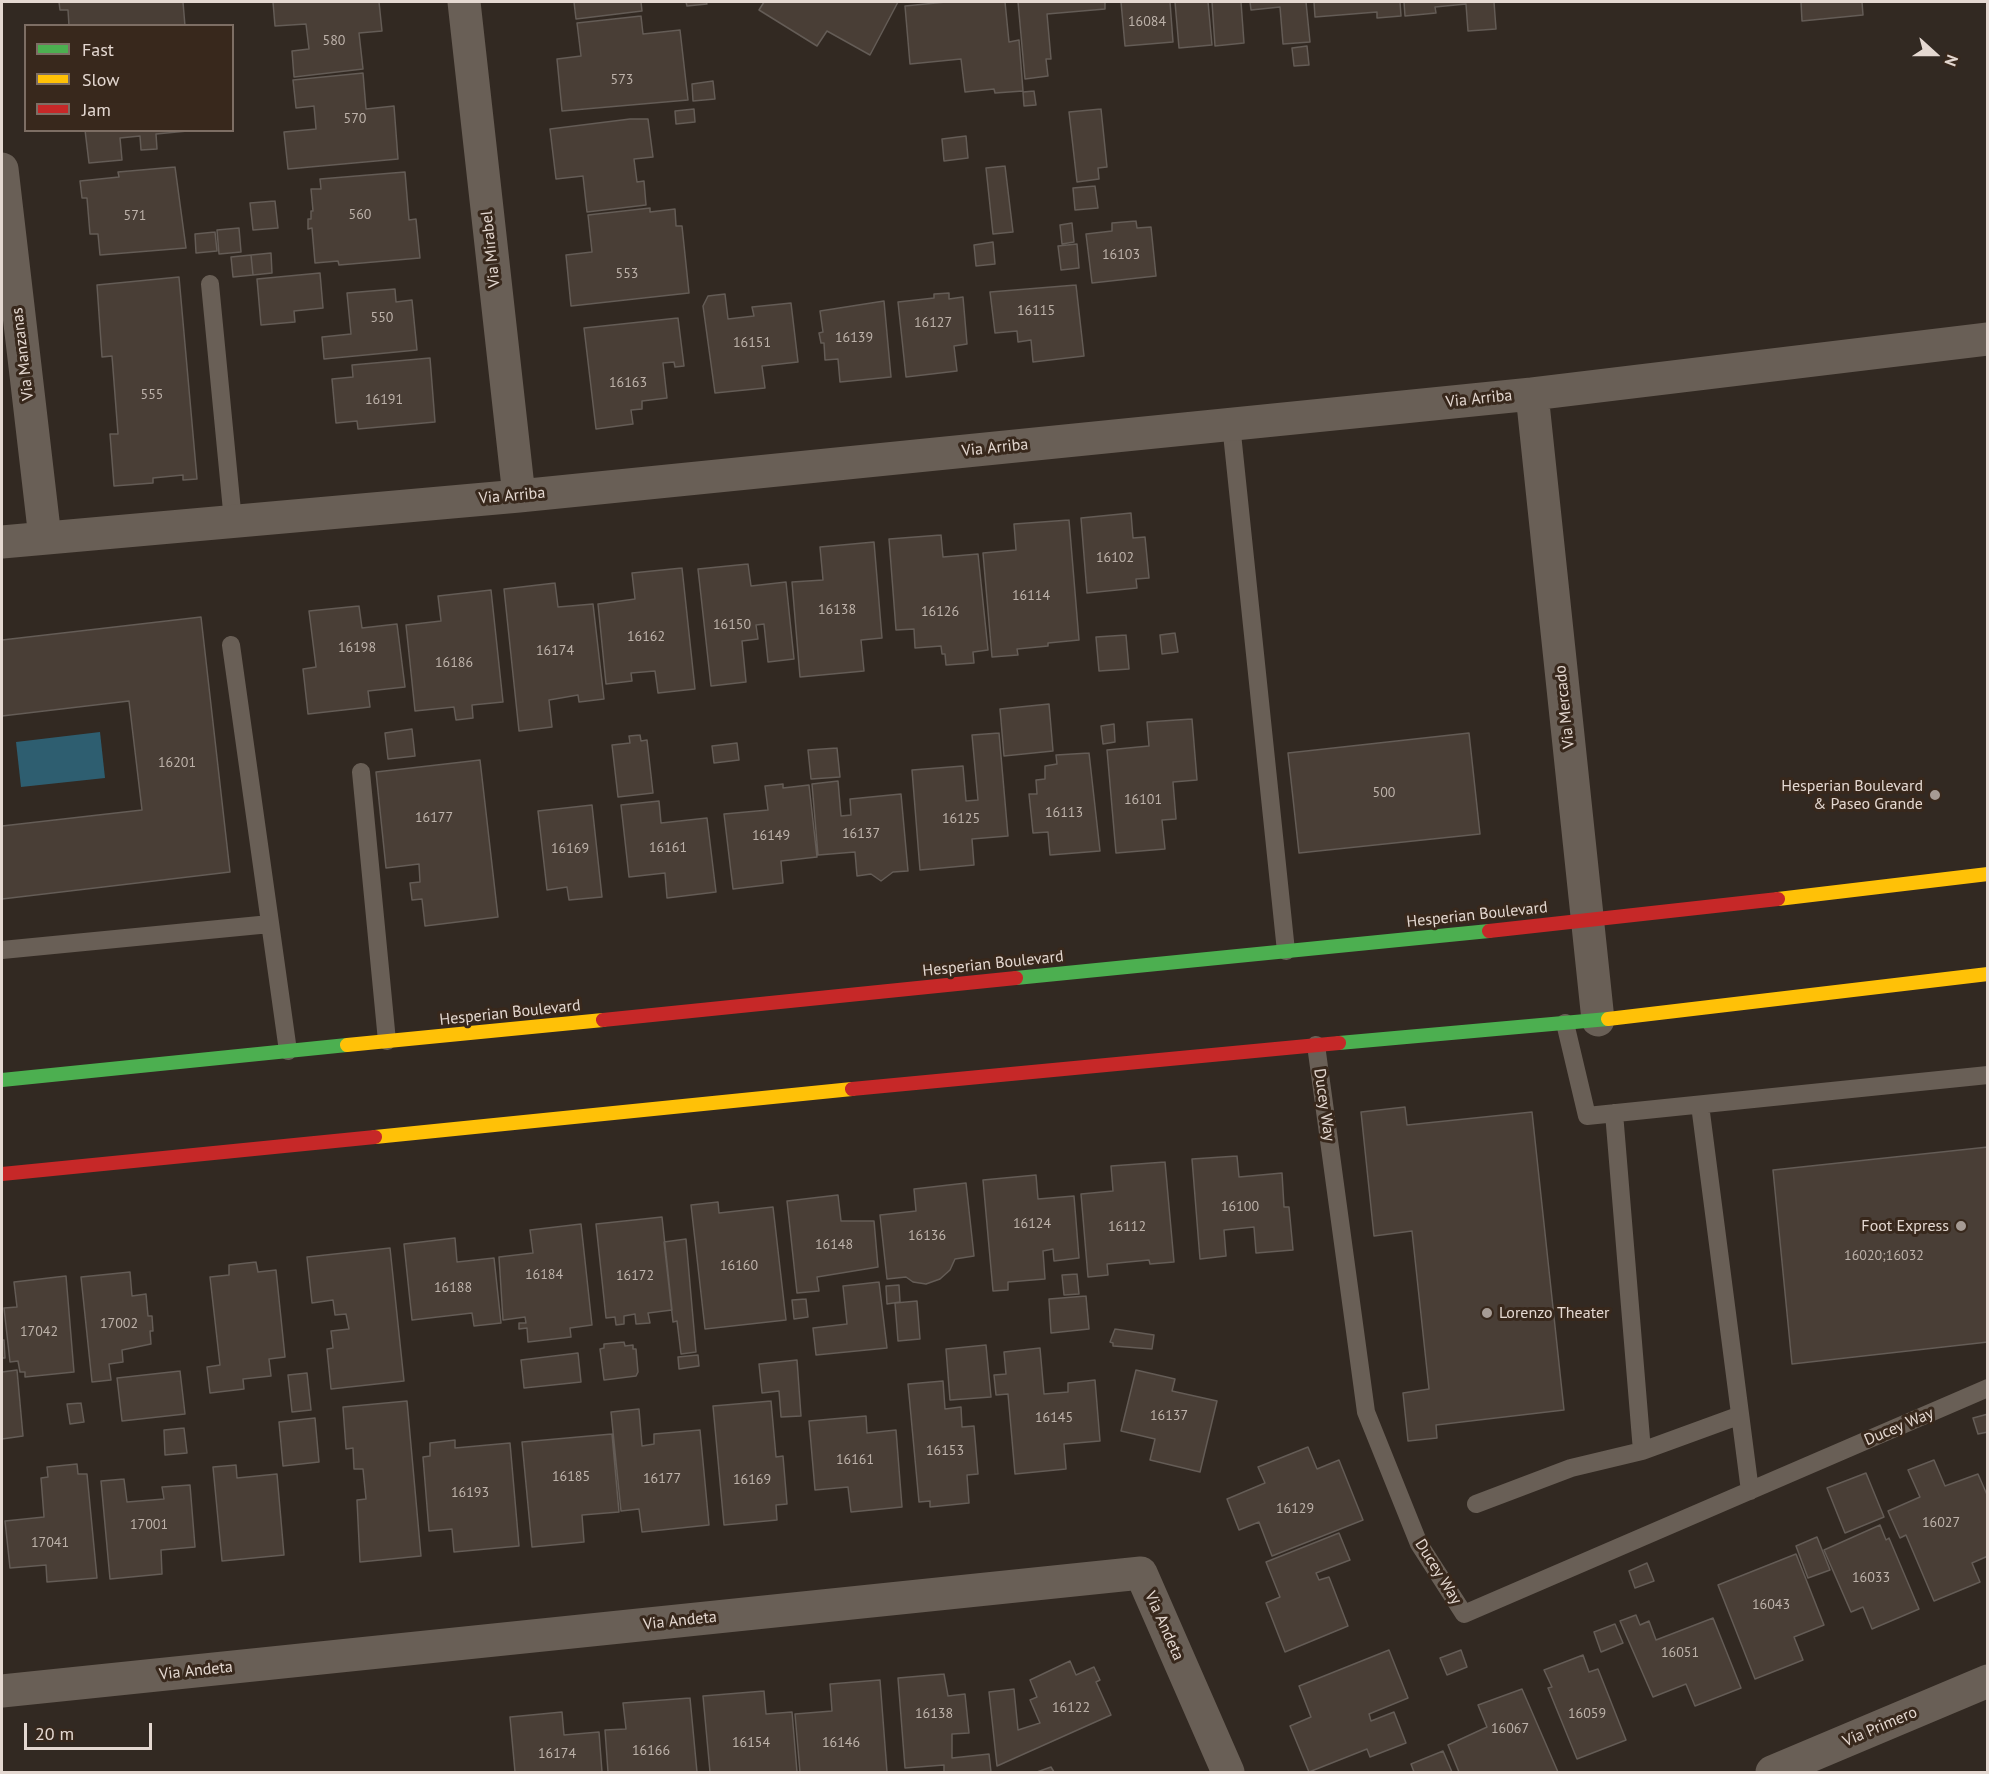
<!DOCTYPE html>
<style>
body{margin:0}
#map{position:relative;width:1989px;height:1774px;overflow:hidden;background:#322922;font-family:"PT Sans",sans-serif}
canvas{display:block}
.frame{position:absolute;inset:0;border:3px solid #e4d8d1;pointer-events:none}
.legend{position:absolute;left:24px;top:24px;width:210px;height:108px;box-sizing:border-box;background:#38281c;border:2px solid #7d6e64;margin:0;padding:8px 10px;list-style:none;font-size:18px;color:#e4d8d1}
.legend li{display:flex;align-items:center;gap:12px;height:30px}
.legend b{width:30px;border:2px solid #7d6e64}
.north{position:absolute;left:1905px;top:24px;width:60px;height:60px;-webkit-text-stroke:4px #38281c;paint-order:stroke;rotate:111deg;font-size:16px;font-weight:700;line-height:24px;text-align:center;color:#e4d8d1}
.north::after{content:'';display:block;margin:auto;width:21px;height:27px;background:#e4d8d1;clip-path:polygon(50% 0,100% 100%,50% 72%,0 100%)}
.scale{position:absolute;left:24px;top:1723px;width:128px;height:27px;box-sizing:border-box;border:3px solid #e4d8d1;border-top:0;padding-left:8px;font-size:18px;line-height:21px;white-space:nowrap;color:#e4d8d1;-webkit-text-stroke:4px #38281c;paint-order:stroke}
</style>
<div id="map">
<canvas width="1989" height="1774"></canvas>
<div class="frame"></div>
<ul class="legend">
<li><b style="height:8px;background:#4caf50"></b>Fast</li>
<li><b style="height:8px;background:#ffc107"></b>Slow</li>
<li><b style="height:8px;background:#c62828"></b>Jam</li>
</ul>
<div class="north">N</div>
<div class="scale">20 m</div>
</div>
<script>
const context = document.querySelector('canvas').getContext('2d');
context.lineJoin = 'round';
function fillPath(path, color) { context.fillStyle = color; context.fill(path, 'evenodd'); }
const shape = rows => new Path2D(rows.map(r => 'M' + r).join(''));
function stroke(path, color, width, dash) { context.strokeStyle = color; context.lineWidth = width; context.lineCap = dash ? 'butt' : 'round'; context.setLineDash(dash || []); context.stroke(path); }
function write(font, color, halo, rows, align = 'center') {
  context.font = font + ' "PT Sans",sans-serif'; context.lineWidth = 6; context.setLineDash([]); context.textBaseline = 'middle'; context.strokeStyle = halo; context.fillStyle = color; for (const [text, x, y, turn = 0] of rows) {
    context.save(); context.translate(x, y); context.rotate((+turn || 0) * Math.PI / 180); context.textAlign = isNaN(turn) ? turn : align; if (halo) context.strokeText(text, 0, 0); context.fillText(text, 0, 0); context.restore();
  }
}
fillPath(shape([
 [100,732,105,778,21,787,16,742]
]), '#2e5e70');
const building = shape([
 [59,2,183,2,185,26,69,26,68,10,60,10,59,2],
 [273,2,379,2,382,31,359,33,363,69,294,77,292,51,309,49,306,24,275,26,273,2],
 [574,2,641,2,642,11,576,19,574,2],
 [686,2,706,2,707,4,687,6,686,2],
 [764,2,898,2,870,55,827,31,817,46,759,10,764,2],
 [946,2,1005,2,1009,42,1019,40,1023,91,995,93,994,89,965,92,961,59,910,64,905,6,946,2],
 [1018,2,1105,2,1105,9,1047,14,1051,59,1046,59,1048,76,1025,79,1018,2],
 [1121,2,1170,2,1173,42,1125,46,1121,2],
 [1175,2,1208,2,1212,45,1179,48,1175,2],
 [1212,2,1241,2,1244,43,1215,46,1212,2],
 [1250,2,1306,2,1310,42,1283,44,1280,7,1251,10,1250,2],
 [1314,2,1400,2,1401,16,1377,18,1377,12,1315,17,1314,2],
 [1404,2,1494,2,1496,29,1468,31,1466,4,1435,7,1436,13,1405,16,1404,2],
 [1801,2,1862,2,1863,15,1802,21,1801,2],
 [641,16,643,34,680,30,688,100,562,111,557,59,581,56,577,23,641,16],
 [1307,46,1309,65,1294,66,1292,48,1307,46],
 [363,73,366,109,394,106,398,159,288,169,284,132,316,129,314,106,296,108,293,80,363,73],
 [713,81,715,99,693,101,692,84,713,81],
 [1034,91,1036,105,1024,106,1023,92,1034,91],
 [694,109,695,122,676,124,675,111,694,109],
 [1101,109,1107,167,1098,168,1099,179,1077,182,1069,112,1101,109],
 [630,119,648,119,653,157,634,159,637,182,644,181,646,205,587,212,583,176,556,179,550,129,630,119],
 [85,130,198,130,156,134,157,149,141,150,140,136,120,138,122,160,89,163,85,130],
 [966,136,968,158,944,161,942,139,966,136],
 [1005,166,1013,232,993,234,986,168,1005,166],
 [175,167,186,248,100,255,98,234,90,234,87,198,82,198,80,181,119,177,118,172,175,167],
 [405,172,409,220,416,219,420,258,339,265,338,261,315,263,312,228,308,229,308,219,311,219,311,211,313,211,311,189,321,189,320,179,405,172],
 [1095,186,1098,208,1075,210,1073,188,1095,186],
 [275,201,278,228,253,230,250,203,275,201],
 [650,208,650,212,675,209,676,226,682,226,689,293,571,306,566,255,592,252,588,215,650,208],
 [1136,221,1137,228,1151,227,1156,276,1092,283,1086,234,1112,231,1112,223,1136,221],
 [1072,223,1074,242,1062,244,1060,225,1072,223],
 [239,228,241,252,219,254,217,230,239,228],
 [215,232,217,251,196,253,195,234,215,232],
 [993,242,995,264,976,266,974,245,993,242],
 [1077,244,1079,268,1061,270,1058,246,1077,244],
 [271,253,272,273,253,275,251,255,271,253],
 [251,255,253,275,233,277,231,257,251,255],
 [320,273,323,308,294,311,295,322,261,325,257,279,320,273],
 [179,277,197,479,183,480,183,475,153,478,153,483,114,486,110,434,118,434,112,356,102,357,97,285,179,277],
 [1076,285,1084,356,1033,362,1031,340,1018,342,1017,331,995,333,990,292,1076,285],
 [395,289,396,302,412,300,417,350,324,359,322,337,351,334,347,293,395,289],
 [949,293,949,299,963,297,967,344,954,346,957,371,906,377,898,302,934,298,934,294,949,293],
 [725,294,728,319,754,316,752,307,791,303,798,362,762,366,765,388,715,393,703,306,708,296,725,294],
 [884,301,891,377,840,382,838,359,825,360,824,343,821,343,819,333,823,332,820,311,884,301],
 [678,318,684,366,675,367,674,362,663,363,667,398,642,401,642,409,631,410,633,424,596,429,584,328,678,318],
 [430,358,435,422,358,429,357,421,336,423,332,379,353,377,352,365,430,358],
 [1131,513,1133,538,1145,537,1149,578,1136,579,1137,588,1087,593,1081,518,1131,513],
 [1069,520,1079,640,1048,643,1048,646,1017,649,1018,655,992,657,983,553,1016,550,1014,524,1069,520],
 [941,535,943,557,978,554,988,650,973,652,974,663,946,665,945,654,942,654,941,646,915,648,914,629,896,630,889,539,941,535],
 [874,542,882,638,861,640,864,671,800,677,792,582,823,580,820,547,874,542],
 [748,564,751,586,786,582,794,659,768,662,764,624,756,625,758,639,742,641,746,682,711,686,698,569,748,564],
 [682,568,695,689,658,693,655,671,631,673,632,681,606,684,598,604,635,599,632,573,682,568],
 [555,583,558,607,593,604,604,699,579,702,578,695,549,700,552,727,519,731,504,589,555,583],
 [491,590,503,702,472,705,473,718,456,720,454,707,415,711,406,625,441,621,438,596,491,590],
 [359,606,362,628,397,624,405,687,368,691,370,707,308,714,303,669,316,667,309,611,359,606],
 [201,617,230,872,2,899,2,826,142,810,129,701,2,716,2,640,201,617],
 [1175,633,1178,652,1162,654,1160,635,1175,633],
 [1126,635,1129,669,1099,671,1096,637,1126,635],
 [1049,704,1053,751,1004,756,1000,709,1049,704],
 [1192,719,1197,780,1173,782,1176,819,1162,820,1165,849,1116,853,1107,750,1149,746,1147,722,1192,719],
 [1114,724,1115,742,1103,744,1101,726,1114,724],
 [412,729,415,756,388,759,385,733,412,729],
 [999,733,1008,836,972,839,974,865,920,870,912,770,963,766,966,801,978,800,972,735,999,733],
 [1469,733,1480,834,1299,853,1288,753,1469,733],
 [640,735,641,741,647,740,653,793,618,797,612,745,630,743,629,736,640,735],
 [737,743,739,760,714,763,712,746,737,743],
 [837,748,840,777,811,779,808,750,837,748],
 [1089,753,1100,851,1050,855,1048,832,1033,833,1029,794,1037,794,1036,780,1045,779,1045,766,1057,764,1056,755,1089,753],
 [480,760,498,917,425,926,422,899,412,900,410,883,420,882,419,864,386,868,376,772,480,760],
 [838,781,841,816,851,815,850,799,901,794,908,871,893,872,881,881,871,874,857,876,855,852,818,855,812,784,838,781],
 [783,784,783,788,809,785,817,857,781,861,783,883,733,889,724,814,768,810,765,786,783,784],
 [659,801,661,823,707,818,716,892,667,898,665,873,629,877,621,805,659,801],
 [592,805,602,897,569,900,567,887,547,890,538,811,592,805],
 [1405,1107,1407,1125,1532,1112,1564,1410,1436,1425,1437,1438,1408,1441,1403,1393,1429,1389,1412,1231,1374,1236,1361,1112,1405,1107],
 [1988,1147,1988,1342,1792,1364,1773,1170,1988,1147],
 [1237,1156,1239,1177,1282,1173,1284,1207,1289,1207,1293,1250,1256,1253,1254,1227,1224,1230,1226,1256,1200,1259,1192,1159,1237,1156],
 [1165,1162,1174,1262,1150,1264,1149,1260,1107,1264,1108,1275,1088,1277,1081,1194,1113,1191,1111,1166,1165,1162],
 [1036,1175,1038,1199,1074,1196,1079,1258,1054,1261,1053,1249,1043,1251,1045,1279,1008,1282,1008,1290,993,1291,983,1180,1036,1175],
 [966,1183,974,1256,955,1259,950,1270,940,1279,926,1284,913,1282,906,1277,887,1279,880,1215,916,1211,914,1189,966,1183],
 [838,1195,841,1221,874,1221,878,1267,817,1277,819,1291,797,1293,787,1201,838,1195],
 [718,1202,719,1213,773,1207,786,1320,705,1329,691,1205,718,1202],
 [662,1217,672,1310,648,1313,650,1323,636,1324,635,1314,624,1316,624,1324,616,1325,615,1317,606,1318,596,1224,662,1217],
 [581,1224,592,1325,570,1328,571,1337,528,1342,527,1328,519,1329,519,1323,526,1323,525,1317,503,1320,499,1257,533,1253,530,1230,581,1224],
 [455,1238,457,1262,494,1258,501,1323,474,1326,472,1313,412,1320,404,1244,455,1238],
 [686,1239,696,1352,681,1354,677,1321,673,1322,664,1242,686,1239],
 [390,1248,404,1381,331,1389,327,1349,333,1348,331,1331,349,1329,346,1314,335,1315,333,1300,312,1303,307,1257,390,1248],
 [256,1262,258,1272,276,1270,285,1357,269,1359,271,1376,243,1379,244,1389,210,1393,207,1367,220,1365,210,1277,229,1275,229,1265,256,1262],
 [130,1272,132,1296,146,1294,148,1316,152,1316,153,1331,150,1331,151,1344,122,1350,123,1362,109,1364,111,1380,92,1382,81,1277,130,1272],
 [1077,1274,1079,1294,1064,1295,1062,1275,1077,1274],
 [66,1276,74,1372,25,1377,25,1372,20,1372,18,1361,10,1362,4,1308,17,1307,14,1282,66,1276],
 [879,1282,887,1348,816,1355,813,1328,847,1324,843,1286,879,1282],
 [899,1285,900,1302,887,1304,886,1286,899,1285],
 [1086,1296,1089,1329,1051,1333,1049,1299,1086,1296],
 [806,1299,808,1317,794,1319,792,1300,806,1299],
 [917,1301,920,1339,898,1341,895,1303,917,1301],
 [1115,1329,1154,1335,1152,1349,1113,1346,1113,1343,1110,1342,1115,1329],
 [2,1340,4,1340,5,1358,2,1358,2,1340],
 [624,1342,625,1346,633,1345,633,1349,636,1349,638,1372,636,1376,604,1380,600,1349,604,1348,604,1344,624,1342],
 [986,1345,991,1397,950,1400,946,1349,986,1345],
 [1040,1348,1044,1394,1068,1392,1068,1383,1095,1380,1100,1441,1064,1444,1066,1469,1015,1474,1008,1394,996,1395,994,1375,1006,1374,1004,1352,1040,1348],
 [578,1353,581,1382,524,1388,521,1360,578,1353],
 [698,1355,699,1366,679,1369,678,1357,698,1355],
 [797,1360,801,1416,781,1417,779,1391,762,1393,759,1364,797,1360],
 [17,1370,23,1436,2,1439,2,1372,17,1370],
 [1136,1370,1175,1379,1172,1391,1217,1401,1200,1472,1150,1460,1155,1439,1121,1431,1136,1370],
 [180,1371,185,1414,122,1421,117,1378,180,1371],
 [307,1373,311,1410,292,1412,288,1375,307,1373],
 [943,1381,945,1409,961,1407,962,1427,974,1426,978,1474,967,1475,969,1503,930,1507,930,1501,919,1502,908,1384,943,1381],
 [407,1401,421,1556,360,1562,357,1500,366,1499,363,1469,354,1469,353,1448,346,1449,343,1407,407,1401],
 [771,1401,776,1457,783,1456,787,1504,776,1505,777,1520,724,1525,713,1406,771,1401],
 [81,1403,84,1422,70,1424,67,1404,81,1403],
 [639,1409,642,1446,654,1444,654,1434,700,1430,709,1525,642,1532,639,1509,621,1511,611,1412,639,1409],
 [1988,1414,1988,1432,1978,1434,1973,1418,1988,1414],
 [866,1416,867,1433,896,1430,902,1507,851,1512,848,1487,815,1490,809,1421,866,1416],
 [315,1418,319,1462,283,1466,279,1422,315,1418],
 [184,1428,187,1453,165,1455,164,1430,184,1428],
 [612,1434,619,1512,582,1515,584,1542,532,1547,522,1442,612,1434],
 [455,1440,455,1448,510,1443,519,1546,454,1552,452,1529,429,1531,423,1457,430,1456,430,1443,455,1440],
 [1308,1447,1317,1469,1339,1460,1363,1520,1272,1556,1259,1522,1239,1530,1227,1499,1265,1483,1258,1467,1308,1447],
 [1934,1460,1945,1486,1978,1474,1988,1497,1988,1556,1972,1563,1980,1582,1934,1601,1906,1535,1900,1538,1888,1511,1920,1497,1908,1470,1934,1460],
 [77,1464,78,1474,87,1474,97,1578,47,1582,46,1565,10,1568,5,1521,44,1517,41,1478,48,1477,47,1467,77,1464],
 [236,1465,237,1478,277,1474,284,1555,222,1561,213,1467,236,1465],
 [1866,1473,1884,1517,1845,1533,1827,1488,1866,1473],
 [124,1479,127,1502,164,1499,162,1487,190,1485,195,1547,161,1550,162,1574,110,1579,101,1481,124,1479],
 [1880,1525,1886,1540,1889,1538,1919,1609,1872,1629,1863,1607,1851,1612,1824,1550,1880,1525],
 [1339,1533,1350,1560,1316,1573,1319,1580,1329,1577,1348,1626,1285,1652,1266,1603,1280,1597,1266,1562,1339,1533],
 [1817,1537,1830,1570,1808,1578,1796,1546,1817,1537],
 [1796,1554,1824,1625,1794,1637,1803,1660,1755,1679,1718,1585,1796,1554],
 [1647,1563,1654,1581,1635,1588,1629,1571,1647,1563],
 [1636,1615,1640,1625,1649,1621,1656,1640,1713,1618,1741,1688,1695,1706,1686,1684,1653,1697,1620,1621,1636,1615],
 [1615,1624,1623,1643,1601,1652,1594,1632,1615,1624],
 [1389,1650,1408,1698,1369,1714,1371,1721,1394,1712,1406,1743,1370,1757,1367,1749,1309,1772,1290,1726,1311,1717,1299,1686,1389,1650],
 [1461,1650,1467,1667,1447,1675,1440,1658,1461,1650],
 [1583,1655,1589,1672,1598,1669,1626,1740,1577,1759,1548,1688,1552,1687,1544,1670,1583,1655],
 [1070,1661,1076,1675,1094,1667,1100,1680,1096,1682,1111,1715,997,1766,989,1692,1014,1689,1018,1730,1040,1723,1030,1700,1037,1697,1030,1680,1070,1661],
 [944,1674,948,1696,965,1694,969,1733,952,1734,952,1758,989,1754,991,1772,944,1772,944,1765,905,1768,898,1678,944,1674],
 [880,1680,887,1772,800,1772,795,1714,832,1711,830,1684,880,1680],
 [1522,1689,1558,1772,1459,1772,1448,1745,1487,1727,1478,1705,1522,1689],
 [764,1691,766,1714,792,1712,797,1772,710,1772,703,1696,764,1691],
 [690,1698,697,1772,608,1772,605,1730,626,1729,623,1703,690,1698],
 [562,1712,564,1735,599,1732,602,1772,515,1772,510,1717,562,1712],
 [1443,1751,1452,1772,1414,1772,1411,1764,1443,1751],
 [1051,1767,1054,1772,1037,1772,1051,1767]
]);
fillPath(building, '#493e36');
stroke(building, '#645c56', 1.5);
stroke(shape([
 [210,284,233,521],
 [1231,424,1286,951],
 [231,645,288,1051],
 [361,772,387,1041],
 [2,950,270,924],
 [1565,1023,1587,1116,1988,1075],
 [1316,1045,1366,1412,1419,1544,1464,1614,1988,1388],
 [1700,1105,1750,1491],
 [1614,1113,1642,1451,1738,1416],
 [1476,1504,1571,1468,1642,1451]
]), '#695f56', 18);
stroke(shape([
 [464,2,519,496],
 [2,169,45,538],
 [1532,394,1598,1020],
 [2,542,519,496,1532,394,1988,339],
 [2,1691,1141,1573,1228,1772],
 [1772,1772,1988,1681]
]), '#695f56', 33);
stroke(shape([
 [1016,978,1489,931],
 [1339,1043,1608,1019],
 [2,1080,347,1045]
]), '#4caf50', 14);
stroke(shape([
 [1778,899,1988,874],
 [1608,1019,1988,974],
 [347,1045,603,1020],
 [375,1137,852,1089]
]), '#ffc107', 14);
stroke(shape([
 [1489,931,1778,899],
 [603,1020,1016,978],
 [852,1089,1339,1043],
 [2,1174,375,1137]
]), '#c62828', 14);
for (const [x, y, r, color] of [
 [1935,795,6,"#a69b94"],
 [1961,1226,6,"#a69b94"],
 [1487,1313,6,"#a69b94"]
]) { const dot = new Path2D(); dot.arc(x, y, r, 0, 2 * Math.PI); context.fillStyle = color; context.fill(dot); stroke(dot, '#38281c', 2); }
write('14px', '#bdb2aa', null, [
 ["16084",1147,22],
 ["580",334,41],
 ["573",622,80],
 ["570",355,119],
 ["560",360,215],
 ["571",135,216],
 ["16103",1121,255],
 ["553",627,274],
 ["16115",1036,311],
 ["550",382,318],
 ["16127",933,323],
 ["16139",854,338],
 ["16151",752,343],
 ["16163",628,383],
 ["555",152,395],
 ["16191",384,400],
 ["16102",1115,558],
 ["16114",1031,596],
 ["16138",837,610],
 ["16126",940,612],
 ["16150",732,625],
 ["16162",646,637],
 ["16198",357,648],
 ["16174",555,651],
 ["16186",454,663],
 ["16201",177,763],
 ["500",1384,793],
 ["16101",1143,800],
 ["16113",1064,813],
 ["16177",434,818],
 ["16125",961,819],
 ["16137",861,834],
 ["16149",771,836],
 ["16161",668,848],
 ["16169",570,849],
 ["16100",1240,1207],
 ["16124",1032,1224],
 ["16112",1127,1227],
 ["16136",927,1236],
 ["16148",834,1245],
 ["16020;16032",1884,1256],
 ["16160",739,1266],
 ["16184",544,1275],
 ["16172",635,1276],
 ["16188",453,1288],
 ["17002",119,1324],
 ["17042",39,1332],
 ["16137",1169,1416],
 ["16145",1054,1418],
 ["16153",945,1451],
 ["16161",855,1460],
 ["16185",571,1477],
 ["16177",662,1479],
 ["16169",752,1480],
 ["16193",470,1493],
 ["16129",1295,1509],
 ["16027",1941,1523],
 ["17001",149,1525],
 ["17041",50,1543],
 ["16033",1871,1578],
 ["16043",1771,1605],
 ["16051",1680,1653],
 ["16122",1071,1708],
 ["16138",934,1714],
 ["16059",1587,1714],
 ["16067",1510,1729],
 ["16154",751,1743],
 ["16146",841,1743],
 ["16166",651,1751],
 ["16174",557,1754]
]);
write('16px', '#e4d8d1', '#38281c', [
 ["Via Mirabel",491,249,-96],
 ["Via Manzanas",23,354,-97],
 ["Via Arriba",1479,399,-6],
 ["Via Arriba",995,448,-6],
 ["Via Arriba",512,496,-5],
 ["Via Mercado",1565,707,-96],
 ["Hesperian Boulevard",1477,915,-6],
 ["Hesperian Boulevard",993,964,-6],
 ["Hesperian Boulevard",510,1013,-6],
 ["Ducey Way",1324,1105,82],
 ["Ducey Way",1899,1427,-23],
 ["Ducey Way",1438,1572,58],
 ["Via Andeta",680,1621,-6],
 ["Via Andeta",1164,1626,66],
 ["Via Andeta",196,1671,-6],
 ["Via Primero",1880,1727,-23]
]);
write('16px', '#e4d8d1', '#38281c', [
 ["Hesperian Boulevard",1923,786],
 ["& Paseo Grande",1923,804],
 ["Foot Express",1949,1226],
 ["Lorenzo Theater",1499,1313,"left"]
], 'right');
</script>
